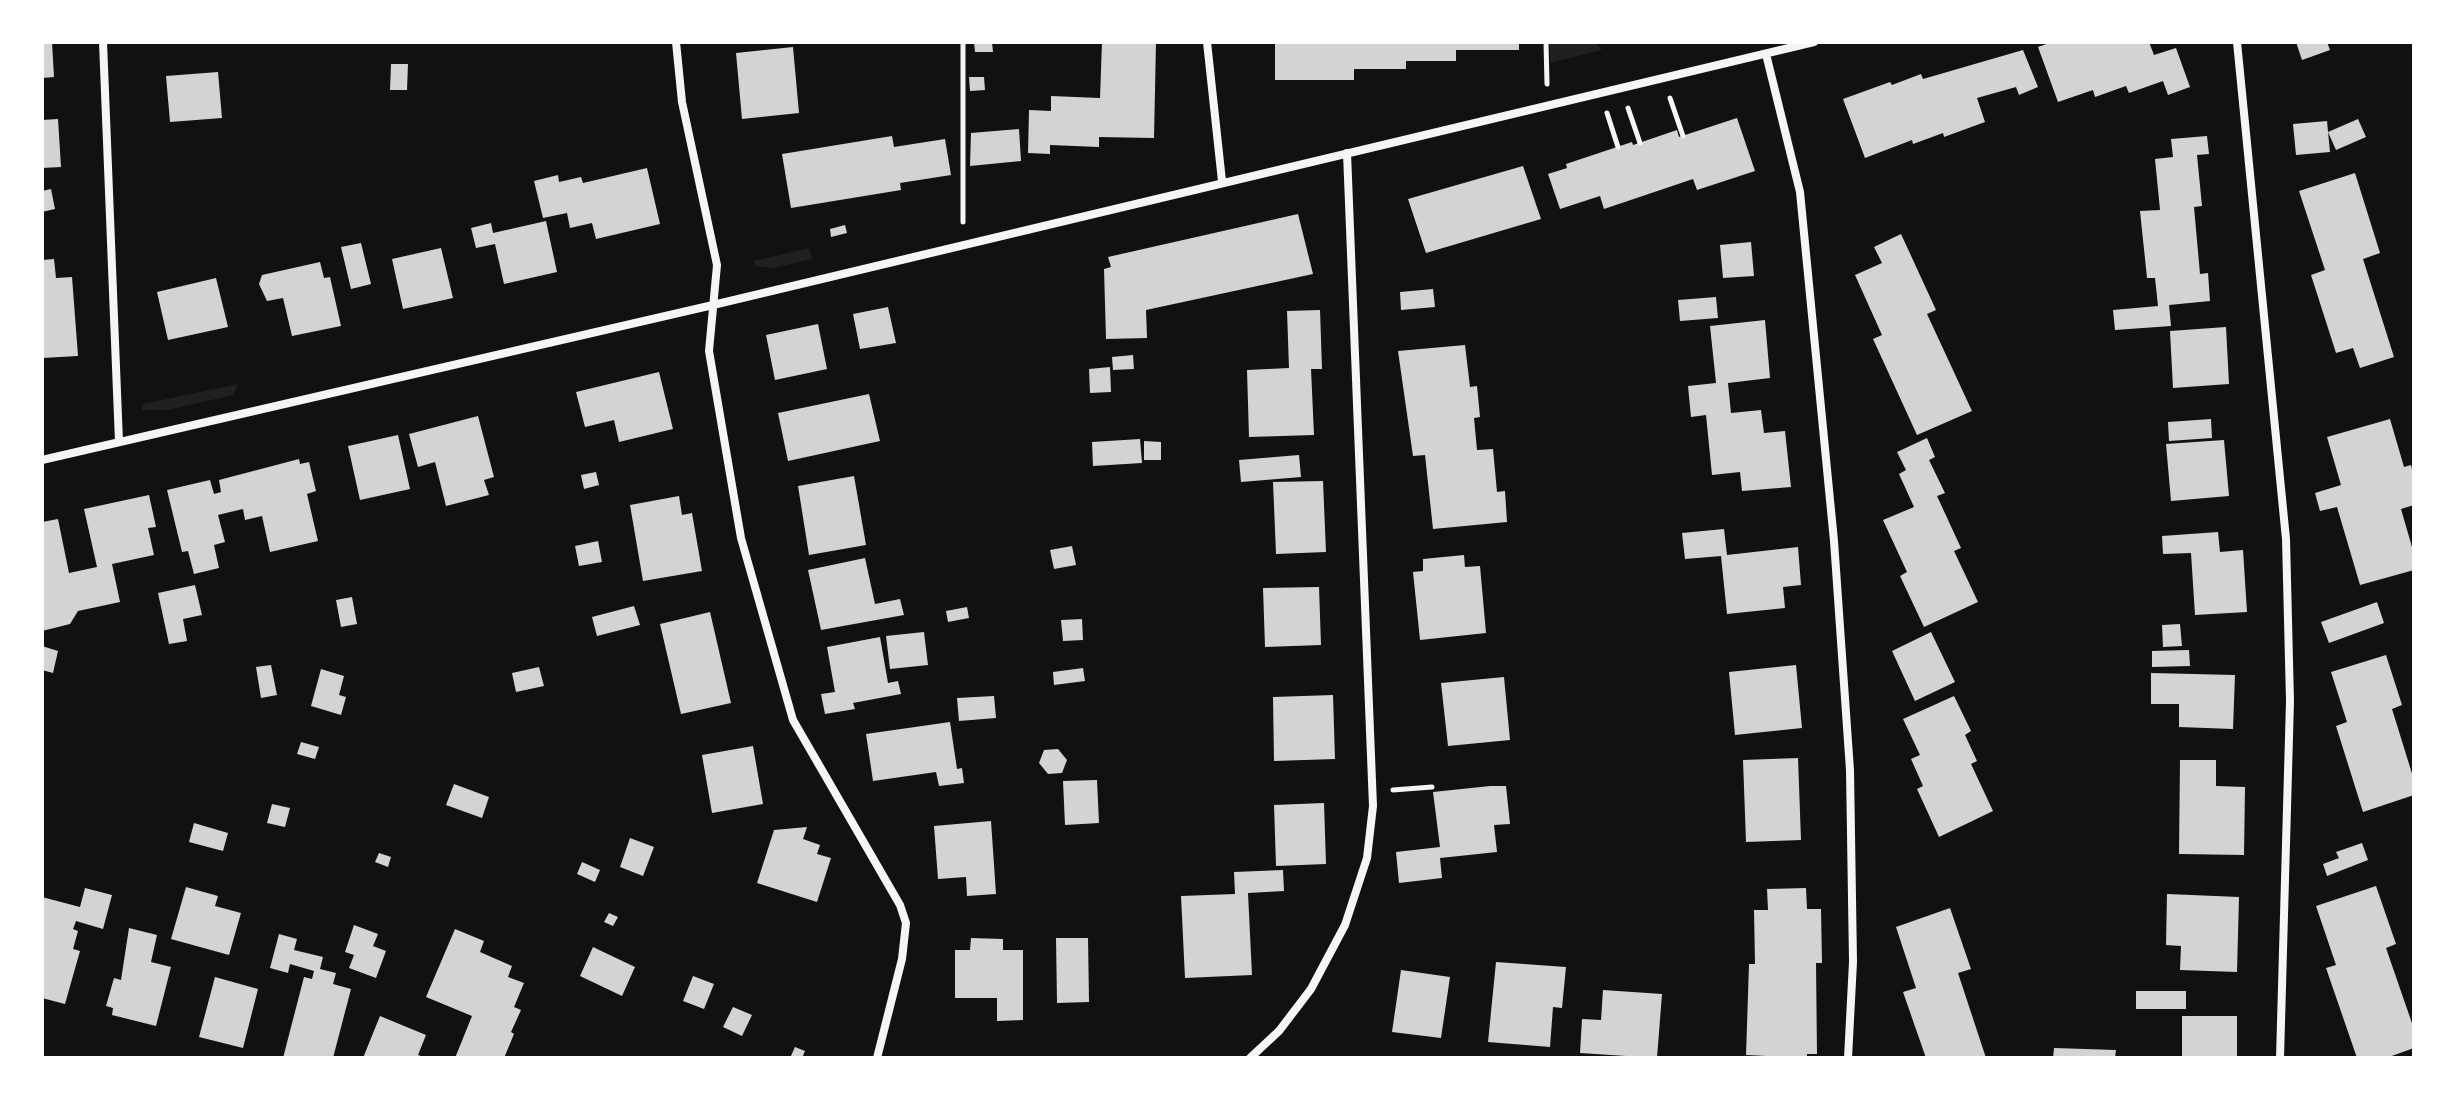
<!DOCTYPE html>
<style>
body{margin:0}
#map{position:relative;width:2456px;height:1100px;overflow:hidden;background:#111;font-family:"Sofia Sans Condensed",sans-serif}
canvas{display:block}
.frame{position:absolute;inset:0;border:44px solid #fff;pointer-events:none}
</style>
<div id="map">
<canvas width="2456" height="1100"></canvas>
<div class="frame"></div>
</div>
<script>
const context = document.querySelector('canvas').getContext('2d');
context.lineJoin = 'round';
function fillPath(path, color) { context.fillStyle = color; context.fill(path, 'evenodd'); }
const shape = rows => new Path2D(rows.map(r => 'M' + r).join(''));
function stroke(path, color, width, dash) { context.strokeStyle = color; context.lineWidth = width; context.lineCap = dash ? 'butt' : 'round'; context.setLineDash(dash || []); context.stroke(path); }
fillPath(shape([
 [1550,42,1594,42,1602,50,1550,63],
 [809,248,812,259,773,268,756,266,754,261],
 [238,384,233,395,168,410,142,410,143,404]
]), '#202020');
fillPath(shape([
 [42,42,52,42,54,77,42,78],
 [974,42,992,42,993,52,975,52],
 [1102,42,1156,42,1154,138,1099,137,1099,147,1050,145,1050,154,1028,153,1029,110,1051,111,1051,96,1100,98],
 [1275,42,1519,42,1519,50,1456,50,1456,61,1406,61,1406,69,1354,69,1354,80,1275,80],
 [2052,42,2149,42,2154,55,2176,48,2190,87,2168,95,2163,81,2129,93,2126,86,2095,97,2093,90,2058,102,2038,47],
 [2296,42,2327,42,2330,50,2302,60],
 [793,47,799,113,742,119,736,53],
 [2023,50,2038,87,2019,95,2016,87,1977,98,1985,122,1944,137,1943,133,1913,144,1912,140,1865,158,1843,99,1890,82,1892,85,1921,74,1923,79],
 [391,64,408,64,407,90,390,90],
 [218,72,222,118,170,122,166,76],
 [969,77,984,77,985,90,970,91],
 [1737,118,1755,171,1697,190,1693,179,1604,209,1600,196,1560,209,1548,174,1567,168,1566,164,1632,142,1633,145,1677,130,1679,137],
 [58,119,61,167,42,168,42,120],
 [2358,119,2366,137,2336,150,2328,132],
 [2327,121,2330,152,2296,155,2293,124],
 [1019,129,1021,161,970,166,971,133],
 [892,136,894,147,945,139,951,175,900,183,901,190,791,208,782,154],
 [2207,136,2209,154,2197,155,2202,206,2194,207,2200,274,2208,273,2210,301,2169,305,2171,326,2115,330,2113,310,2158,306,2155,278,2147,278,2140,211,2160,210,2155,159,2173,157,2171,139],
 [1523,166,1541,219,1426,253,1408,199],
 [647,168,660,224,596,239,592,223,570,228,567,213,543,218,534,181,558,175,559,182,581,177,583,183],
 [2355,173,2380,253,2363,259,2394,357,2360,368,2353,348,2336,353,2311,275,2325,270,2299,191],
 [51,189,55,209,42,212,42,191],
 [1298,214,1313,274,1146,310,1147,338,1106,339,1104,269,1111,267,1108,257],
 [546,221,557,272,504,284,495,244,476,248,471,228,491,223,493,233],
 [845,225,847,233,831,237,830,229],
 [1901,234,1936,310,1927,314,1972,411,1917,435,1873,339,1882,335,1855,275,1882,263,1874,247],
 [1751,242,1754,276,1723,278,1720,245],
 [361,243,371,284,351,289,341,247],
 [441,248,453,298,403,309,392,259],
 [54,259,56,278,72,277,78,356,42,358,42,260],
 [320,262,324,278,330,277,341,326,292,336,283,298,267,301,259,284,262,275],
 [216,278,228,327,168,340,157,292],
 [1433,289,1435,307,1401,310,1400,292],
 [1716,297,1718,318,1680,321,1678,300],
 [888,307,896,343,860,349,853,314],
 [1320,310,1322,369,1311,369,1314,435,1249,437,1247,370,1289,368,1287,311],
 [1765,320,1770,378,1728,383,1731,413,1761,410,1764,433,1785,431,1791,487,1742,491,1740,472,1712,475,1706,415,1691,417,1688,386,1716,383,1710,326],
 [818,324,827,369,775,380,766,335],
 [2226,327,2229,384,2173,388,2170,331],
 [1465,345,1470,387,1477,386,1480,417,1474,418,1477,450,1493,449,1497,492,1505,491,1507,522,1433,529,1425,455,1413,456,1398,351],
 [1133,355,1134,369,1113,370,1112,357],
 [1110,367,1111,392,1090,393,1089,369],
 [659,372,673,429,619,442,614,420,585,427,576,392],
 [869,394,880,441,788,461,778,413],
 [478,416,494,477,484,480,489,495,446,506,435,462,418,467,409,434],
 [2211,419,2212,438,2169,441,2168,422],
 [2390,419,2404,467,2411,465,2414,477,2414,505,2401,509,2414,554,2414,570,2360,585,2337,507,2320,511,2315,493,2341,485,2327,437],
 [398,435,410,489,360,500,348,446],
 [1927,438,1935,457,1929,460,1945,493,1937,496,1961,548,1954,551,1978,602,1924,627,1900,576,1907,572,1883,520,1914,507,1899,474,1906,470,1897,452],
 [1140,439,1142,463,1093,466,1092,442],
 [2224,440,2229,496,2171,501,2166,444],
 [1144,441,1161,442,1161,460,1144,460],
 [1299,455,1301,477,1241,482,1239,460],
 [299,459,300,464,309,462,316,491,307,494,318,541,270,552,262,516,245,520,243,509,226,513,218,515,225,542,214,545,219,568,194,574,188,551,182,552,167,490,210,480,214,494,221,492,219,480],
 [596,472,599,485,584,489,581,475],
 [854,476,866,545,809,555,798,486],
 [1323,481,1326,552,1276,554,1273,482],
 [149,495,156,527,148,528,154,555,112,564,120,602,78,611,70,624,42,631,42,522,58,519,69,573,97,567,84,509],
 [679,496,682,515,692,513,702,571,643,581,630,505],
 [1724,529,1727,555,1798,547,1801,585,1783,587,1785,608,1727,614,1721,556,1685,559,1682,533],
 [2218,532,2220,552,2243,550,2247,612,2195,615,2191,553,2163,554,2162,536],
 [598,541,602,562,579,566,575,546],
 [1072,546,1076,565,1054,569,1050,550],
 [1464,555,1465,567,1480,566,1486,633,1420,640,1413,572,1423,571,1423,559],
 [865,558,875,604,900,599,904,615,821,630,808,570],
 [195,585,202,615,183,619,187,641,169,644,158,593],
 [1319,587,1321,645,1265,647,1263,588],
 [352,597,357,624,341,627,336,600],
 [2377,602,2384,623,2329,643,2321,622],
 [634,606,640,625,597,636,592,617],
 [967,607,969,618,948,622,946,611],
 [710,612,731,703,681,714,660,624],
 [1082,619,1083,640,1063,641,1061,620],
 [2180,624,2182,646,2163,647,2162,625],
 [924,632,928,665,890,669,886,636],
 [1931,632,1955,682,1915,701,1892,651],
 [880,637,888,683,898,681,901,694,853,703,855,709,825,714,821,694,835,692,827,647],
 [42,646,58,651,53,673,42,670],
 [2189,650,2190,666,2152,667,2152,651],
 [2386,655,2402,705,2392,709,2414,780,2414,795,2363,812,2336,726,2347,722,2331,672],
 [271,665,277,695,261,698,256,667],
 [1796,665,1802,728,1735,735,1729,672],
 [539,667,544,686,516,692,512,673],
 [1083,668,1085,681,1054,685,1053,672],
 [321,669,344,676,339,695,346,697,341,715,311,706],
 [2151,673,2235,675,2233,729,2179,727,2179,704,2151,704],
 [1504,677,1510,740,1448,746,1441,683],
 [1333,695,1335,759,1274,761,1273,697],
 [994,696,996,718,959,721,957,698],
 [1954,696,1971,731,1965,735,1977,761,1971,764,1993,811,1939,837,1917,789,1923,786,1911,759,1920,755,1903,719],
 [950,722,957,769,962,768,964,783,939,786,936,772,873,781,866,734],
 [301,742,319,747,315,759,297,754],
 [753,746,763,804,712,813,702,755],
 [1058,749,1067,760,1062,773,1048,774,1039,763,1044,750],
 [1798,758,1801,840,1746,842,1743,760],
 [2180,760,2216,760,2216,786,2245,787,2244,855,2179,854],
 [1097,780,1099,823,1065,825,1063,781],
 [454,784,489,797,482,818,446,805],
 [1490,786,1506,786,1510,824,1494,825,1497,852,1440,858,1442,878,1399,883,1396,852,1440,847,1433,792],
 [1324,803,1326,864,1276,866,1274,805],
 [272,804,290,808,285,827,267,823],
 [991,821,996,894,967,896,966,877,938,879,934,826],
 [194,823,228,833,223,851,189,842],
 [807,827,803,839,820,845,817,854,831,858,817,902,757,883,774,830],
 [630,838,654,847,643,876,620,867],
 [2362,843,2368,860,2327,876,2323,864,2339,858,2336,852],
 [379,853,391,857,388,867,375,862],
 [582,862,600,870,595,882,577,874],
 [1283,870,1284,891,1248,893,1252,975,1185,978,1181,896,1235,894,1234,872],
 [2376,886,2396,944,2386,948,2414,1029,2414,1048,2386,1058,2357,1058,2326,968,2336,965,2316,906],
 [186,887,218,896,215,906,241,913,229,955,171,939],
 [85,888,112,895,103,929,76,921,73,929,78,931,73,949,80,951,65,1004,42,998,42,897,80,907],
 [1806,888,1807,909,1821,909,1822,963,1816,963,1817,1054,1807,1054,1807,1058,1746,1055,1749,964,1755,964,1754,910,1768,910,1767,889],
 [2167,894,2239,897,2237,972,2180,970,2181,946,2166,945],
 [1950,908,1971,969,1958,973,1986,1058,1926,1058,1903,992,1916,988,1896,927],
 [609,913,618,917,613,926,604,922],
 [354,925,378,934,373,946,386,951,376,978,349,968,354,955,345,952],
 [129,928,157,935,151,962,171,967,156,1026,112,1015,113,1008,106,1006,114,978,121,980],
 [455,929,484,941,480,952,512,966,508,977,524,983,514,1007,521,1010,511,1032,514,1034,504,1058,455,1058,472,1016,426,997],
 [279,934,297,939,294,950,323,957,320,969,336,973,333,984,351,989,333,1058,283,1058,304,977,312,979,314,971,290,964,288,973,270,968],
 [971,938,1003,939,1003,950,1023,950,1023,1020,997,1021,997,998,955,998,955,950,970,950],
 [1056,938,1088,938,1089,1002,1057,1003],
 [593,947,635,967,622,996,580,976],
 [1496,962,1566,967,1562,1008,1553,1007,1550,1047,1488,1042],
 [1401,970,1450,977,1441,1038,1392,1032],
 [693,976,714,984,704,1009,683,1001],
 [215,977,258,989,243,1048,199,1037],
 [1603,990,1662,994,1657,1058,1580,1053,1582,1019,1601,1020],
 [2136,991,2186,991,2186,1009,2136,1009],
 [733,1007,752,1015,742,1036,723,1027],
 [380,1016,426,1035,418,1055,427,1058,363,1058],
 [2182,1016,2237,1016,2237,1058,2182,1058],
 [795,1047,805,1051,802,1058,790,1058],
 [2054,1048,2116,1050,2115,1058,2053,1058]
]), '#d3d3d3');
stroke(shape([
 [963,42,963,222],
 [1546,42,1547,84],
 [1670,98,1683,136],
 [1628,108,1640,143],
 [1607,113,1618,147],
 [1393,790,1432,787]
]), '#f5f5f5', 5);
stroke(shape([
 [103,42,119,442],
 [676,42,682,102,717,265,709,351,741,538,793,720,900,905,906,923,902,959,877,1058],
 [1207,42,1222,181],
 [2237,42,2286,539,2290,701,2280,1058],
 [1766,54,1800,192,1834,541,1850,770,1853,962,1848,1058],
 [42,460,713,305,1814,42],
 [1250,1058,1279,1031,1311,989,1345,925,1367,858,1373,806,1347,153]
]), '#f5f5f5', 8);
</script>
